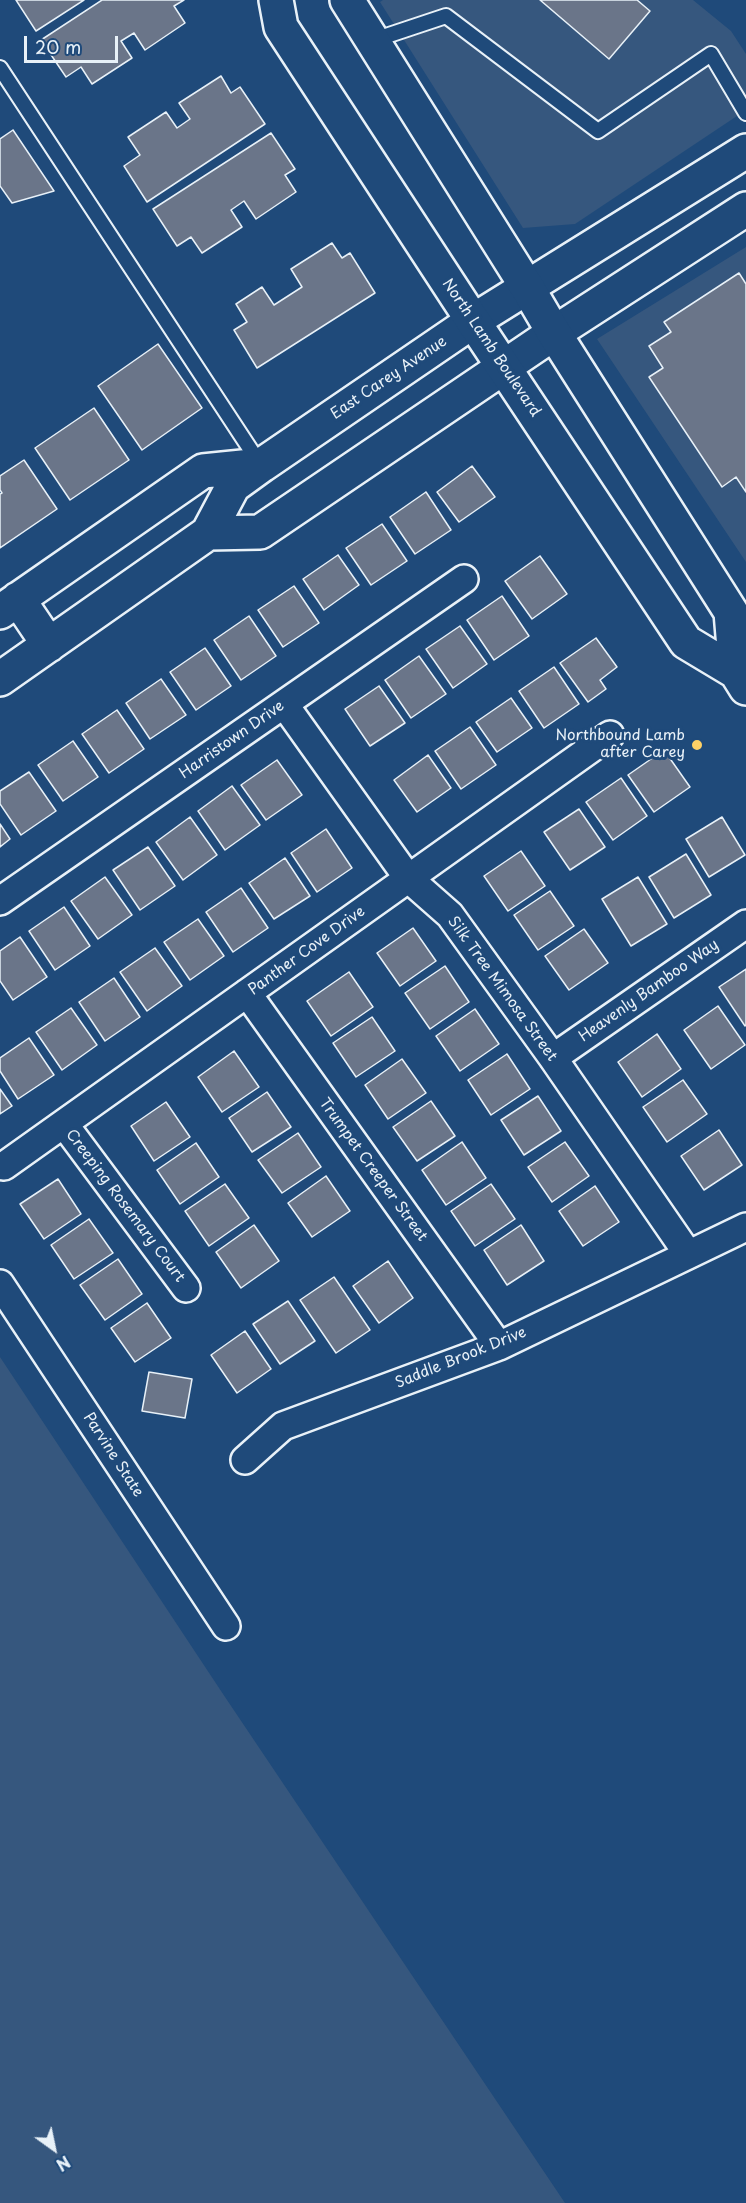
<!DOCTYPE html>
<style>
body{margin:0}
#map{position:relative;width:746px;height:2203px;overflow:hidden;background:#1f4a7a;font-family:"Playpen Sans",sans-serif}
canvas{display:block}
.north{position:absolute;left:24px;top:2119px;width:60px;height:60px;-webkit-text-stroke:4px #1f4a7a;paint-order:stroke;rotate:147deg;font-size:16px;font-weight:700;line-height:24px;text-align:center;color:#e8f1f8}
.north::after{content:'';display:block;margin:auto;width:21px;height:27px;background:#e8f1f8;clip-path:polygon(50% 0,100% 100%,50% 72%,0 100%)}
.scale{position:absolute;left:24px;top:36px;width:94px;height:27px;box-sizing:border-box;border:3px solid #e8f1f8;border-top:0;padding-left:8px;font-size:18px;line-height:21px;white-space:nowrap;color:#e8f1f8;-webkit-text-stroke:4px #1f4a7a;paint-order:stroke}
</style>
<div id="map">
<canvas width="746" height="2203"></canvas>
<div class="north">N</div>
<div class="scale">20 m</div>
</div>
<script>
const context = document.querySelector('canvas').getContext('2d');
context.lineJoin = 'round';
function fillPath(path, color) { context.fillStyle = color; context.fill(path, 'evenodd'); }
const shape = rows => new Path2D(rows.map(r => 'M' + r).join(''));
function stroke(path, color, width, dash) { context.strokeStyle = color; context.lineWidth = width; context.lineCap = dash ? 'butt' : 'round'; context.setLineDash(dash || []); context.stroke(path); }
function write(font, color, halo, rows, align = 'center') {
  context.font = font + ' "Playpen Sans",sans-serif'; context.lineWidth = 6; context.setLineDash([]); context.textBaseline = 'middle'; context.strokeStyle = halo; context.fillStyle = color; for (const [text, x, y, turn = 0] of rows) {
    context.save(); context.translate(x, y); context.rotate((+turn || 0) * Math.PI / 180); context.textAlign = isNaN(turn) ? turn : align; if (halo) context.strokeText(text, 0, 0); context.fillText(text, 0, 0); context.restore();
  }
}
fillPath(shape([
 [383,0,693,0,731,31,746,54,746,110,575,224,523,228,380,2],
 [746,247,746,562,597,339],
 [0,1357,225,1697,565,2203,0,2203]
]), '#36577e');
const building = shape([
 [16,0,84,0,36,31,16,0],
 [102,0,184,0,174,6,185,23,145,50,134,33,121,41,132,58,92,84,81,67,66,77,41,40,102,0],
 [540,0,637,0,650,11,609,59,540,0],
 [221,76,231,93,240,87,265,124,147,202,124,166,140,155,128,137,166,112,177,128,190,119,179,103,221,76],
 [13,130,54,191,12,203,0,186,0,139,13,130],
 [271,133,295,169,285,175,296,192,256,219,244,201,231,210,242,227,202,253,191,237,177,246,153,209,271,133],
 [332,243,342,258,350,253,375,293,257,368,234,330,247,322,236,304,262,287,274,305,302,287,291,269,332,243],
 [739,273,746,284,746,492,736,477,722,487,649,377,663,368,649,346,671,332,664,322,739,273],
 [158,344,202,408,142,450,98,386,158,344],
 [94,408,129,460,70,500,35,448,94,408],
 [24,460,57,509,0,548,0,494,2,493,0,490,0,476,24,460],
 [472,466,495,497,459,522,437,492,472,466],
 [426,492,451,530,415,554,390,517,426,492],
 [382,524,407,561,371,585,346,548,382,524],
 [338,555,359,585,324,610,303,579,338,555],
 [540,556,567,594,532,619,505,581,540,556],
 [294,586,319,623,283,647,258,610,294,586],
 [502,596,529,636,494,660,467,620,502,596],
 [249,616,276,656,241,680,214,640,249,616],
 [460,626,487,664,453,688,426,649,460,626],
 [596,638,617,667,600,680,606,689,588,702,560,663,596,638],
 [205,648,231,686,196,710,170,672,205,648],
 [419,656,446,694,411,718,385,680,419,656],
 [554,667,579,704,544,728,519,691,554,667],
 [161,679,186,715,150,739,126,703,161,679],
 [379,686,405,723,370,746,345,709,379,686],
 [511,698,532,728,497,752,476,722,511,698],
 [117,710,144,749,109,773,82,734,117,710],
 [470,727,496,765,461,789,435,751,470,727],
 [73,741,98,777,63,801,38,765,73,741],
 [664,750,690,787,654,812,628,775,664,750],
 [428,755,451,788,417,812,394,780,428,755],
 [277,760,302,795,266,820,241,785,277,760],
 [29,772,56,811,21,835,0,804,0,791,29,772],
 [621,778,647,816,613,840,586,802,621,778],
 [232,786,260,825,225,850,198,811,232,786],
 [579,809,605,847,570,870,544,832,579,809],
 [190,817,217,855,183,880,156,842,190,817],
 [722,817,745,855,709,877,686,839,722,817],
 [0,824,10,839,0,847,0,824],
 [326,829,352,868,317,892,291,853,326,829],
 [148,847,175,886,140,910,113,870,148,847],
 [521,851,545,886,508,911,484,876,521,851],
 [686,854,711,895,674,918,649,877,686,854],
 [285,858,310,896,274,919,249,883,285,858],
 [105,877,132,915,98,939,71,901,105,877],
 [638,877,667,924,631,946,602,899,638,877],
 [241,888,268,928,233,952,206,912,241,888],
 [550,891,574,926,538,950,514,915,550,891],
 [64,907,90,946,55,970,29,931,64,907],
 [198,919,224,956,190,980,164,942,198,919],
 [413,928,436,961,400,986,377,953,413,928],
 [584,929,608,963,569,990,545,956,584,929],
 [20,937,47,977,13,1000,0,981,0,951,20,937],
 [155,948,182,986,147,1011,120,972,155,948],
 [445,966,469,1002,430,1029,405,993,445,966],
 [746,969,746,1025,745,1026,719,987,746,969],
 [349,972,373,1007,331,1036,307,1001,349,972],
 [114,978,140,1017,105,1041,79,1002,114,978],
 [718,1006,745,1045,711,1069,684,1030,718,1006],
 [71,1008,97,1045,62,1070,36,1032,71,1008],
 [475,1009,499,1044,460,1071,436,1036,475,1009],
 [372,1017,395,1051,356,1077,333,1043,372,1017],
 [657,1034,681,1069,642,1097,618,1062,657,1034],
 [29,1038,54,1075,18,1099,0,1071,0,1058,29,1038],
 [234,1051,259,1087,222,1112,198,1077,234,1051],
 [507,1054,530,1089,491,1115,468,1080,507,1054],
 [402,1059,426,1093,388,1119,365,1085,402,1059],
 [683,1080,707,1114,667,1142,643,1107,683,1080],
 [0,1089,12,1106,0,1114,0,1089],
 [267,1092,291,1127,252,1152,229,1118,267,1092],
 [538,1096,561,1131,524,1155,501,1120,538,1096],
 [431,1101,455,1136,417,1161,393,1127,431,1101],
 [166,1102,190,1137,154,1161,131,1126,166,1102],
 [719,1130,742,1165,704,1190,681,1156,719,1130],
 [298,1133,321,1167,282,1193,258,1160,298,1133],
 [462,1142,486,1178,446,1205,422,1170,462,1142],
 [565,1142,589,1176,552,1202,528,1167,565,1142],
 [196,1143,219,1177,180,1204,157,1170,196,1143],
 [326,1176,350,1211,312,1237,288,1203,326,1176],
 [58,1179,81,1214,44,1239,20,1204,58,1179],
 [225,1184,249,1218,209,1246,185,1211,225,1184],
 [491,1184,515,1219,475,1246,451,1211,491,1184],
 [595,1186,619,1222,583,1246,559,1211,595,1186],
 [89,1219,113,1253,74,1279,51,1245,89,1219],
 [254,1225,279,1261,241,1288,216,1252,254,1225],
 [521,1225,544,1261,507,1285,484,1250,521,1225],
 [118,1259,142,1294,105,1320,80,1285,118,1259],
 [388,1261,413,1298,379,1323,353,1286,388,1261],
 [334,1277,370,1330,336,1353,300,1300,334,1277],
 [288,1301,315,1341,280,1364,253,1324,288,1301],
 [147,1303,171,1338,135,1362,111,1328,147,1303],
 [245,1331,271,1369,237,1393,211,1355,245,1331],
 [149,1372,192,1379,185,1418,142,1411,149,1372]
]);
fillPath(building, '#6a7589');
stroke(building, '#e8f1f8', 1.5);
const service = shape([
 [374,40,446,16,598,131,711,54,746,113],
 [0,68,260,464]
]);
const minor = shape([
 [284,704,408,878,450,915,553,1058,688,1254],
 [0,901,464,579],
 [247,993,499,1346],
 [553,1058,746,924],
 [64,1124,186,1288],
 [4,1166,610,735],
 [0,1284,226,1626],
 [245,1460,283,1426,499,1346,746,1227]
]);
const secondary = shape([
 [208,533,260,532,554,333,746,209],
 [18,599,49,645],
 [0,612,203,471,262,465],
 [0,679,208,533,233,486,262,465,473,321,746,151]
]);
const primary = shape([
 [276,0,281,27,473,321,686,642,736,672,746,688],
 [347,0,527,287,554,333,731,612,736,672]
]);
stroke(service, '#e8f1f8', 18);
stroke(minor, '#e8f1f8', 32);
stroke(secondary, '#e8f1f8', 38);
stroke(primary, '#e8f1f8', 38);
stroke(service, '#1f4a7a', 14);
stroke(minor, '#1f4a7a', 27);
stroke(secondary, '#1f4a7a', 33);
stroke(primary, '#1f4a7a', 33);
for (const [x, y, r, color] of [
 [697,745,6,"#ffd166"]
]) { const dot = new Path2D(); dot.arc(x, y, r, 0, 2 * Math.PI); context.fillStyle = color; context.fill(dot); stroke(dot, '#1f4a7a', 2); }
write('15px', '#e8f1f8', '#1f4a7a', [
 ["North Lamb Boulevard",491,348,56],
 ["East Carey Avenue",389,378,-34],
 ["Harristown Drive",232,740,-35],
 ["Panther Cove Drive",307,951,-36],
 ["Silk Tree Mimosa Street",502,989,54],
 ["Heavenly Bamboo Way",649,991,-35],
 ["Trumpet Creeper Street",373,1170,54],
 ["Creeping Rosemary Court",125,1206,53],
 ["Saddle Brook Drive",461,1358,-22],
 ["Parvine State",113,1455,57]
]);
write('15px', '#e8f1f8', '#1f4a7a', [
 ["Northbound Lamb",685,736],
 ["after Carey",685,753]
], 'right');
</script>
